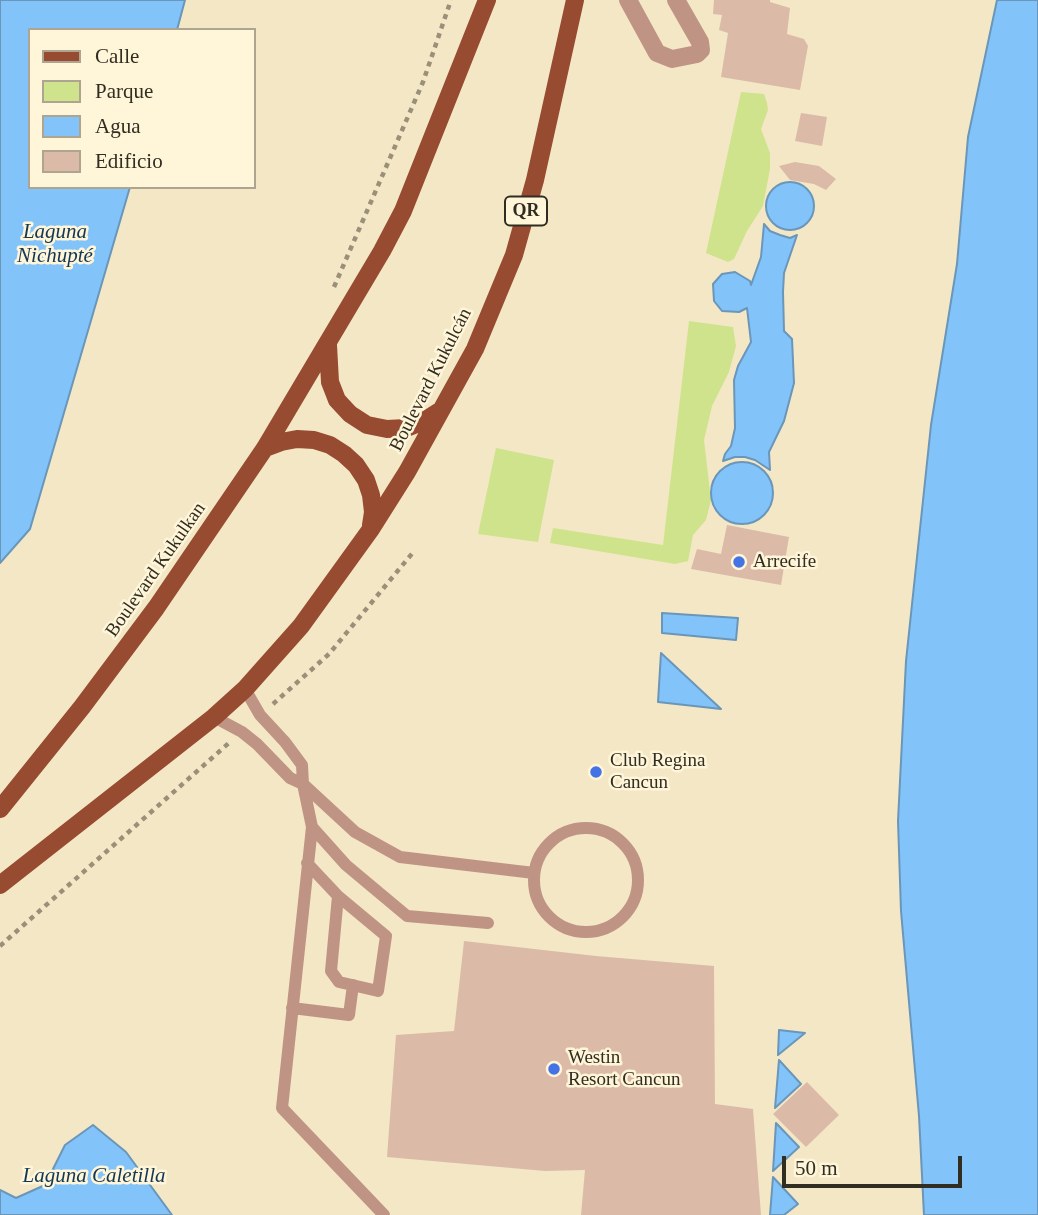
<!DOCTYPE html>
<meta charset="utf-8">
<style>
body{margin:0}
#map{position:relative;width:1038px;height:1215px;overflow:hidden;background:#f4e7c5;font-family:"Times New Roman",serif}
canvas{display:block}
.legend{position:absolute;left:28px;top:28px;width:228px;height:161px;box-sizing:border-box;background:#fff5d9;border:2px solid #ada58f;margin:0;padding:9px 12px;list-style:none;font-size:21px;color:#322d21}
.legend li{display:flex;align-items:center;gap:14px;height:35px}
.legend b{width:35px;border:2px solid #ada58f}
.scale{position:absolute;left:782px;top:1156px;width:180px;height:32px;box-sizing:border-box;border:4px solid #322d21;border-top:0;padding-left:9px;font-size:21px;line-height:24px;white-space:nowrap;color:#322d21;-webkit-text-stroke:5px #fff5d9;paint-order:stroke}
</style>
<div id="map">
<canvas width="1038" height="1215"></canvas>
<ul class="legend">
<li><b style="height:9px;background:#974b30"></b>Calle</li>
<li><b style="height:19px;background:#cfe38c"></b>Parque</li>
<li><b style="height:19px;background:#82c3fa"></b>Agua</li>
<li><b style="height:19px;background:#dcbaa8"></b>Edificio</li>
</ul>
<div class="scale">50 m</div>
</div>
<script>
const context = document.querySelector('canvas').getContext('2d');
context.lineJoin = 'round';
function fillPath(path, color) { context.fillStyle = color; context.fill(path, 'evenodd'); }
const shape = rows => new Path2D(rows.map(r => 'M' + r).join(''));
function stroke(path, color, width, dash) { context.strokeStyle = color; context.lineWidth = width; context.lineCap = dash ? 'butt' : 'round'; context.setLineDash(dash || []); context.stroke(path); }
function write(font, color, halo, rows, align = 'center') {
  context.font = font + ' "Times New Roman",serif'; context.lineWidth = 5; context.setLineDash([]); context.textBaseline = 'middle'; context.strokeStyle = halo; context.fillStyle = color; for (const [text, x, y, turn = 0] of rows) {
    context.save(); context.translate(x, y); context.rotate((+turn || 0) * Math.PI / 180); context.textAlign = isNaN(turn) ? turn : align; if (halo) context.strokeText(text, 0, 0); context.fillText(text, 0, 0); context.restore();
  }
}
fillPath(shape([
 [741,92,764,94,767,103,768,110,761,129,770,153,770,169,763,206,747,231,734,259,728,262,706,253],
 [689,321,733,327,736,346,729,372,712,406,704,440,711,500,706,520,693,535,688,561,675,564,550,543,553,528,663,545],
 [496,448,554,460,538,542,478,534]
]), '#cfe38c');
const water = shape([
 [0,0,185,0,177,30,30,30,30,187,130,187,30,529,0,563,0,0],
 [997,0,1038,0,1038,1215,924,1215,919,1116,901,911,898,821,906,661,931,425,957,264,968,137,997,0],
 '766 206a24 24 0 1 1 48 0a24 24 0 1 1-48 0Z',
 [764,224,770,231,780,235,790,238,797,235,784,273,783,292,784,331,792,339,794,383,784,421,769,452,770,470,755,460,745,457,735,457,723,461,725,454,731,446,735,428,734,380,738,366,751,342,747,308,739,312,722,311,714,301,713,284,722,274,735,272,750,281,751,285,761,257,764,224],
 '711 493a31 31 0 1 1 62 0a31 31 0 1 1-62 0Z',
 [662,613,738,618,736,640,662,633,662,613],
 [661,653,721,709,658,702,661,653],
 [779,1030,805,1033,778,1055,779,1030],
 [779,1060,801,1084,775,1108,779,1060],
 [776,1123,799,1147,773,1171,776,1123],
 [93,1125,126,1152,172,1215,0,1215,0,1190,16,1198,45,1185,65,1145,93,1125],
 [773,1177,798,1204,784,1215,770,1215,773,1177]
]);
fillPath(water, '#82c3fa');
stroke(water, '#6a96b9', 2);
fillPath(shape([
 [714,0,770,0,770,2,790,8,787,34,804,39,808,46,800,90,721,77,728,33,719,30,722,15,713,14],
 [801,113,827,117,822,146,795,141],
 [795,162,819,166,836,179,826,190,814,184,790,180,779,166],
 [727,525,789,537,781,585,691,569,697,549,721,554],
 [464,941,596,956,714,966,715,1104,753,1109,761,1215,581,1215,585,1170,545,1171,387,1157,396,1035,454,1031],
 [807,1082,839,1115,806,1147,773,1114]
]), '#dcbaa8');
stroke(shape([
 [334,287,423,82,451,0],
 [273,704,329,654,415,550],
 [0,946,230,742]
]), '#9a9079', 4.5, [5, 5]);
stroke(shape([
 [245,689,260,715,285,742,302,765,303,784,312,827,346,865,407,916,488,923],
 [214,717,242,732,257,744,290,778,303,784,355,832,400,857,534,873],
 [312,827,282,1108,384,1215],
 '534 880a52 52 0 1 1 104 0a52 52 0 1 1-104 0Z',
 [307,863,338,896,386,936,378,991,339,982,331,971,338,896],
 [292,1008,349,1015,353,985]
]), '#c09485', 12);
stroke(shape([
 [628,0,657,53,672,59,697,54,701,50,700,42,676,0]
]), '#c09485', 18);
stroke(shape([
 [328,345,330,382,337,400,350,414,367,425,387,429,406,428,424,421,438,412],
 [265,448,281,442,297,439,314,440,330,445,344,454,356,465,366,480,371,495,373,512,371,525],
 [0,809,82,707,156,608,265,448,382,251,403,211,487,0],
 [0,885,214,717,245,689,301,626,371,529,407,472,475,349,514,255,535,180,575,0]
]), '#974b30', 18);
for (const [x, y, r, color] of [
 [739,562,7,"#4373e5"],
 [596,772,7,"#4373e5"],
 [554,1069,7,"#4373e5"]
]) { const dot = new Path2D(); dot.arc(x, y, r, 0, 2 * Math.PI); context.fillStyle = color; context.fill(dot); stroke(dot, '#fff5d9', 2.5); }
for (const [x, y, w] of [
 [526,211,42]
]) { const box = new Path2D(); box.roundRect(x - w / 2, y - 14.5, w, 29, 5); context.fillStyle = '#fff5d9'; context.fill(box); stroke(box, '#322d21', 2); }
write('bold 18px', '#322d21', null, [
 ["QR",526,211]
]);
write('19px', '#322d21', '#fff5d9', [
 ["Boulevard Kukulcán",431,380,-63],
 ["Boulevard Kukulkan",156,570,-55]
]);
write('19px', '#322d21', '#fff5d9', [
 ["Arrecife",753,562],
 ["Club Regina",610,761],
 ["Cancun",610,783],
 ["Westin",568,1058],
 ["Resort Cancun",568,1080]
], 'left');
write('italic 21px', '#143753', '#fff5d9', [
 ["Laguna",55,232],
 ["Nichupté",55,256],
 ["Laguna Caletilla",94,1176]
]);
</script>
